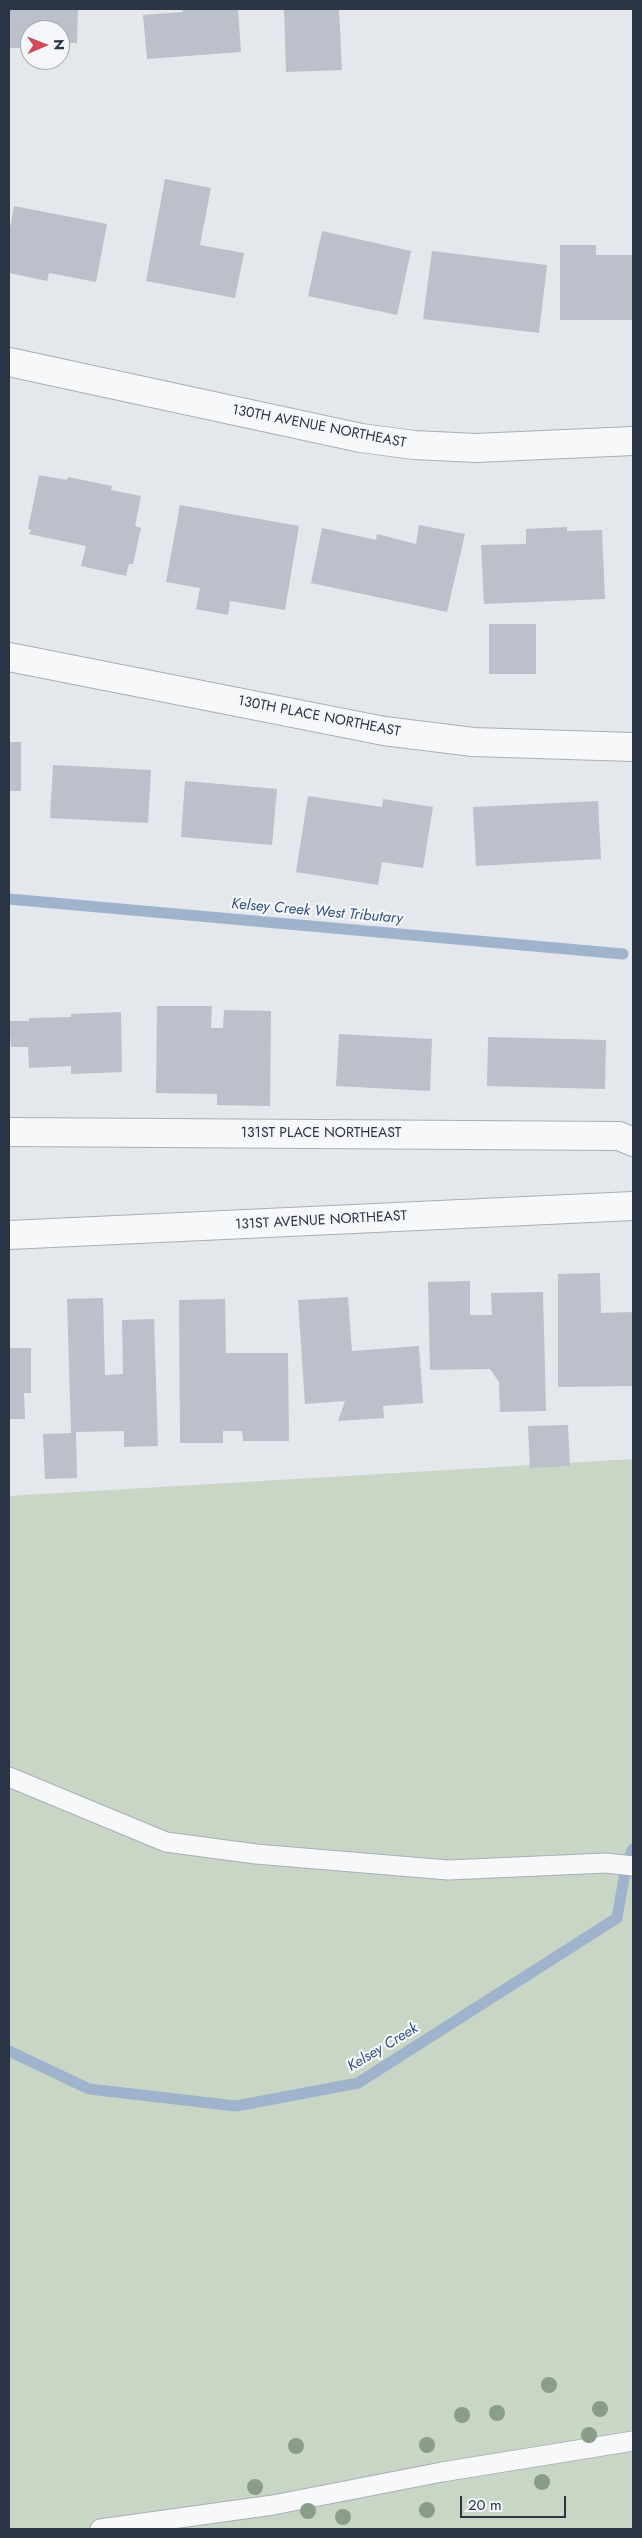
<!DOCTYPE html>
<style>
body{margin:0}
#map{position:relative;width:642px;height:2538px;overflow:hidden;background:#e4e7ec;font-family:Jost,sans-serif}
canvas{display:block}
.frame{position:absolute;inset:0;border:10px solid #2b3445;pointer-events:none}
.north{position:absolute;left:20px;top:20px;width:50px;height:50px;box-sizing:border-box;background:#f4f6f9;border:1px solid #a4a8b1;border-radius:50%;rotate:89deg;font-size:14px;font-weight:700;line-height:20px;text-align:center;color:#2b3445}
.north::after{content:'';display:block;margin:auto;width:18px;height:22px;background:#d1495b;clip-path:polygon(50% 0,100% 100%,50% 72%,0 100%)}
.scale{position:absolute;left:460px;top:2496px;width:106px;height:22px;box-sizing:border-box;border:2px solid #2b3445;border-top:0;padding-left:6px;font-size:15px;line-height:18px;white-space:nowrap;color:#2b3445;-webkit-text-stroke:4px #f4f6f9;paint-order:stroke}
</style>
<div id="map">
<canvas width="642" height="2538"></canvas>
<div class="frame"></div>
<div class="north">N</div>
<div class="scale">20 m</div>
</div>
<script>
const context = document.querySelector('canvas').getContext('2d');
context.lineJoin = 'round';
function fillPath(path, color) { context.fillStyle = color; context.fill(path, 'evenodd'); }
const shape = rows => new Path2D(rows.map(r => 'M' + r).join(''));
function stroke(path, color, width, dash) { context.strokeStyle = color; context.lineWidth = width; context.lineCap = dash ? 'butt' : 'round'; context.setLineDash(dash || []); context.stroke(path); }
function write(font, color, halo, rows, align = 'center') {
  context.font = font + ' Jost,sans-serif'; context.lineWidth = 4.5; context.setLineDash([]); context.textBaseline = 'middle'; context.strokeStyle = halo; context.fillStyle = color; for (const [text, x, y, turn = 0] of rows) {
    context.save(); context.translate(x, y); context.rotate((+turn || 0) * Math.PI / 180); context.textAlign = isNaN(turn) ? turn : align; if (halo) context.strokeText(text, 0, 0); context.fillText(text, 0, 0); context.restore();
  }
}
fillPath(shape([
 [633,1459,633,2529,9,2529,9,1496]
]), '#c9d6c5');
stroke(shape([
 [9,899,623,954],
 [9,2051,89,2089,236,2106,358,2083,617,1918,627,1861,633,1849]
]), '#9fb4cc', 11);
fillPath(shape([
 [9,9,78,9,77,43,60,43,60,30,30,30,30,48,9,48],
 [182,9,238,9,241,52,147,59,143,15,183,12],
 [284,9,339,9,342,70,286,72],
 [165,179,211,188,200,245,244,253,235,298,146,281],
 [14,206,107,224,96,282,49,273,47,281,9,273,9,233],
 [322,231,411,251,397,315,308,296],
 [560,245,596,245,596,255,633,255,633,320,560,320],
 [432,251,547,265,539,333,423,319],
 [39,475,67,480,68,477,112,486,111,490,141,496,135,526,141,528,133,564,129,564,126,576,81,566,86,546,29,534,31,530,28,529],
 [180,505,299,526,285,610,230,601,228,615,196,609,200,588,166,582],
 [419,525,465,534,447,612,311,583,322,528,376,540,377,534,416,544],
 [567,527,567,531,602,530,605,599,484,604,481,545,526,544,526,529],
 [489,624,536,624,536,674,489,674],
 [9,742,21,742,21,791,9,791],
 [53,765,151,770,148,823,50,818],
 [185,781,277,789,272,845,181,837],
 [308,796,382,807,383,799,433,807,423,868,382,862,378,885,296,872],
 [598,801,601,859,476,866,473,807],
 [157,1006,212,1006,211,1028,223,1028,224,1010,271,1011,270,1106,217,1105,217,1094,156,1093],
 [121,1012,122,1072,71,1074,71,1066,29,1068,28,1047,11,1047,9,1021,29,1021,29,1018,71,1017,71,1014],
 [339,1034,432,1039,430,1091,336,1086],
 [488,1037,606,1040,605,1089,487,1086],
 [600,1273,601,1313,633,1312,633,1386,558,1387,558,1274],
 [470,1281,470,1315,492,1315,491,1293,543,1292,546,1411,500,1412,499,1382,490,1369,430,1370,428,1282],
 [348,1297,352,1351,419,1346,423,1403,383,1406,384,1418,338,1421,345,1401,305,1404,298,1300],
 [103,1298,105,1375,123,1374,122,1320,154,1319,158,1446,124,1447,124,1431,76,1432,77,1478,45,1479,43,1434,71,1433,67,1299],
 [225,1299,226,1353,288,1353,289,1441,243,1441,242,1431,223,1431,223,1443,180,1443,179,1300],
 [9,1348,31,1348,31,1393,24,1393,25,1419,9,1419],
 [568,1425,570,1466,530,1468,528,1426]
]), '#bbc0ca');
const service = shape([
 [9,1777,166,1842,256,1854,448,1870,606,1863,633,1866],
 [100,2529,273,2505,442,2472,633,2441]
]);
const minor = shape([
 [9,362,361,438,414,445,476,448,633,441],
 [9,657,384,731,473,742,633,747],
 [9,1132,619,1136,633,1142],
 [9,1235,633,1206]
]);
stroke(service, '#a9aeb7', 21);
stroke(minor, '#a9aeb7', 30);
stroke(service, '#f7f8fa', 19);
stroke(minor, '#f7f8fa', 28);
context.fillStyle = '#899d89';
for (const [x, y] of [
 [549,2385],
 [600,2409],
 [497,2413],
 [462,2415],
 [589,2435],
 [427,2445],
 [296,2446],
 [542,2482],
 [255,2487],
 [427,2510],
 [308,2511],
 [343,2517]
]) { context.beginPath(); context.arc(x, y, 8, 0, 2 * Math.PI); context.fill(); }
write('14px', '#2b3445', '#f4f6f9', [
 ["130TH AVENUE NORTHEAST",319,427,11],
 ["130TH PLACE NORTHEAST",319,717,11],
 ["131ST PLACE NORTHEAST",321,1134],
 ["131ST AVENUE NORTHEAST",321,1221,-3]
]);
write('italic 15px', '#34527a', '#f4f6f9', [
 ["Kelsey Creek West Tributary",317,912,5],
 ["Kelsey Creek",383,2048,-31]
]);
</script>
